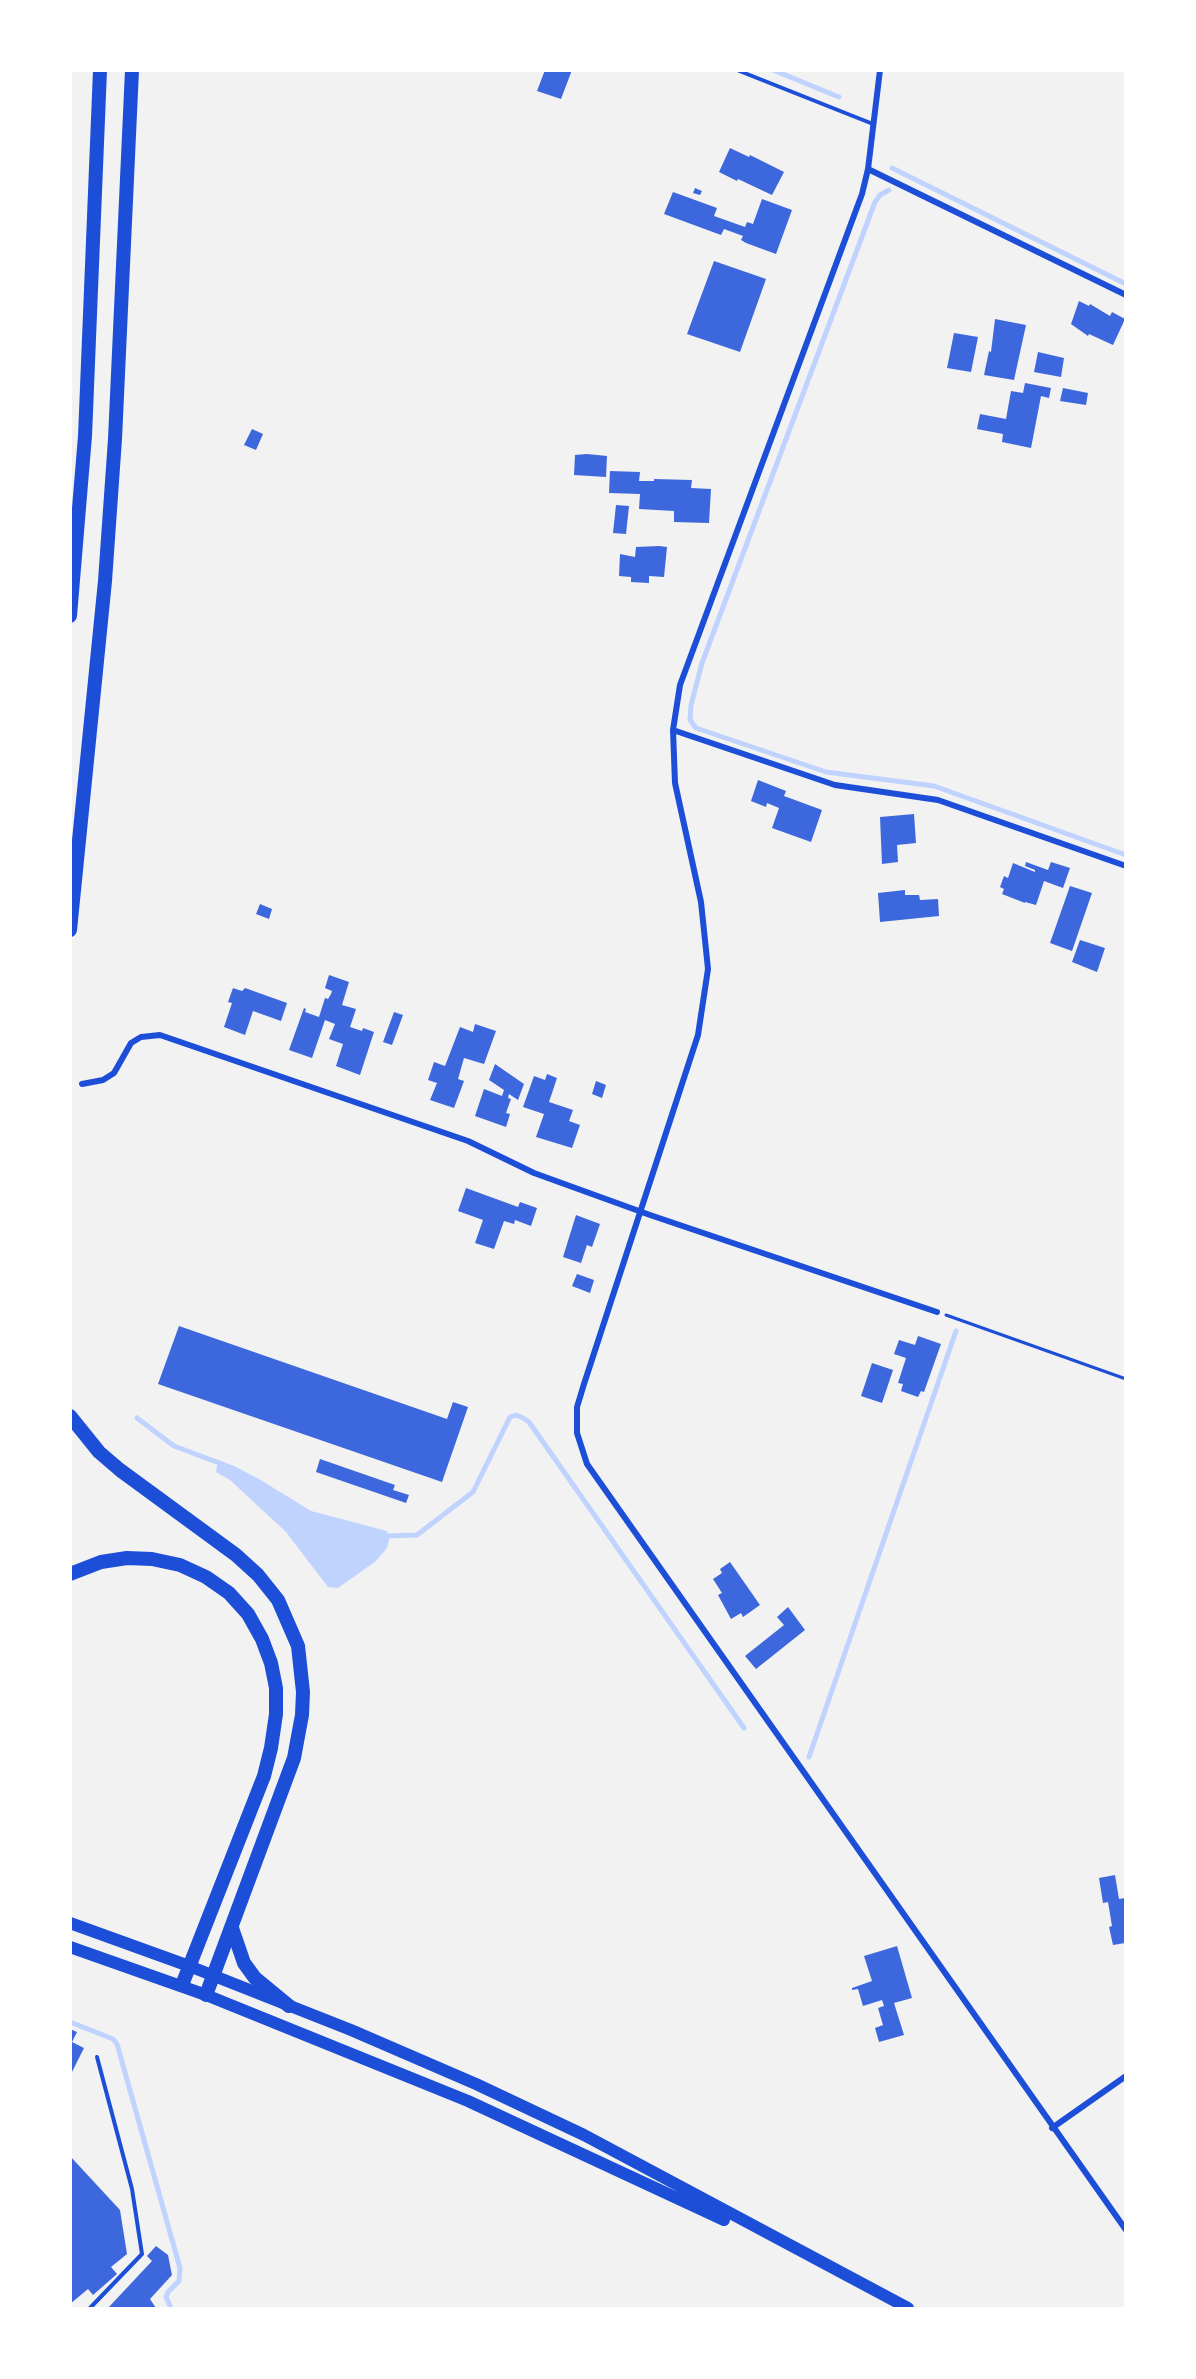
<!DOCTYPE html>
<style>
body{margin:0}
#map{position:relative;width:1196px;height:2379px;overflow:hidden;background:#f2f2f2;font-family:Karla,sans-serif}
canvas{display:block}
.frame{position:absolute;inset:0;border:72px solid #fff;pointer-events:none}
</style>
<div id="map">
<canvas width="1196" height="2379"></canvas>
<div class="frame"></div>
</div>
<script>
const context = document.querySelector('canvas').getContext('2d');
context.lineJoin = 'round';
function fillPath(path, color) { context.fillStyle = color; context.fill(path, 'evenodd'); }
const shape = rows => new Path2D(rows.map(r => 'M' + r).join(''));
function stroke(path, color, width, dash) { context.strokeStyle = color; context.lineWidth = width; context.lineCap = dash ? 'butt' : 'round'; context.setLineDash(dash || []); context.stroke(path); }
fillPath(shape([
 [218,1460,234,1466,259,1479,311,1511,387,1531,389,1540,387,1548,376,1561,338,1588,328,1587,286,1532,230,1480,216,1472]
]), '#bfd3fe');
stroke(shape([
 [773,70,839,97],
 [892,168,1126,284],
 [889,190,880,195,875,202,702,663,691,705,690,720,696,728,826,772,934,786,1126,855],
 [137,1418,174,1446,222,1464],
 [383,1536,417,1535,473,1492,510,1417,516,1415,523,1418,529,1422,744,1728],
 [809,1757,956,1331],
 [70,2022,113,2039,117,2044,180,2268,179,2281,168,2292,166,2297,171,2308]
]), '#bfd3fe', 5);
fillPath(shape([
 [545,70,572,70,561,99,537,91],
 [730,148,749,157,750,155,784,172,772,195,738,179,737,181,719,172],
 [695,188,702,191,700,195,693,193],
 [673,192,717,208,714,216,745,227,747,222,753,224,762,199,792,210,776,254,746,243,741,240,743,236,724,229,721,235,664,214],
 [714,261,766,279,740,352,687,334],
 [1079,301,1089,306,1090,304,1110,316,1112,312,1125,319,1113,345,1089,334,1088,336,1071,324],
 [995,319,1026,325,1014,380,984,375,989,351,991,352],
 [954,333,978,337,971,372,947,368],
 [1038,352,1064,358,1061,377,1034,372],
 [1025,383,1051,388,1049,398,1041,396,1031,448,1002,442,1003,434,977,429,980,414,1006,419,1011,391,1023,393],
 [1063,388,1088,393,1086,405,1060,401],
 [252,429,263,434,256,450,244,445],
 [587,454,607,456,606,477,574,475,575,455],
 [610,471,640,472,639,481,654,481,654,479,692,480,691,488,711,489,709,523,674,522,674,511,639,509,640,494,609,493],
 [616,505,629,506,626,534,613,533],
 [659,546,667,547,664,577,649,576,649,583,631,582,631,577,619,576,620,554,635,557,636,547],
 [758,780,786,791,784,796,822,810,811,842,772,828,779,808,767,803,766,807,751,801],
 [914,814,916,843,897,845,898,862,882,864,880,817],
 [1026,862,1048,870,1051,862,1070,868,1063,888,1044,881,1036,905,1025,902,1025,903,1002,894,1004,889,1000,887,1004,876,1008,878,1013,863,1035,872,1035,870,1025,866],
 [1070,886,1092,893,1072,951,1050,943],
 [905,890,905,895,919,895,920,900,938,899,939,916,880,922,878,893],
 [260,904,272,909,269,919,256,914],
 [1080,940,1105,948,1097,972,1072,962],
 [329,975,349,982,342,1005,356,1009,350,1027,362,1031,363,1028,374,1032,360,1075,336,1066,343,1044,329,1039,335,1024,325,1020,312,1058,289,1050,304,1008,306,1009,305,1012,319,1017,325,998,328,999,331,994,332,991,325,988],
 [233,988,242,991,245,988,287,1003,281,1021,253,1011,245,1035,224,1027,232,1003,228,1002],
 [394,1012,403,1015,392,1045,383,1042],
 [475,1024,496,1031,484,1064,464,1058,458,1079,464,1081,454,1108,430,1100,437,1083,428,1080,434,1062,445,1066,460,1027,473,1032],
 [495,1064,524,1084,518,1100,509,1094,508,1098,511,1099,506,1113,510,1114,506,1127,475,1116,484,1089,502,1096,504,1090,489,1080],
 [547,1074,557,1078,549,1102,573,1110,569,1121,580,1125,572,1148,536,1137,544,1114,523,1107,534,1076,545,1080],
 [596,1081,606,1085,602,1098,592,1094],
 [466,1188,518,1207,520,1202,537,1208,531,1226,515,1220,514,1224,504,1221,494,1249,475,1243,483,1220,458,1211],
 [576,1215,600,1224,592,1247,587,1245,581,1263,563,1257],
 [577,1274,594,1280,590,1293,572,1286],
 [179,1326,447,1419,453,1402,468,1407,442,1482,158,1384],
 [918,1336,941,1344,924,1392,921,1391,918,1397,901,1391,903,1384,898,1383,906,1358,894,1354,899,1340,915,1345],
 [872,1363,893,1370,882,1403,861,1396],
 [320,1459,395,1485,393,1490,409,1495,406,1503,316,1472],
 [730,1562,760,1605,743,1617,741,1613,731,1619,718,1595,722,1593,713,1579,722,1573,720,1569],
 [788,1607,805,1630,756,1669,745,1656,784,1625,777,1617],
 [1115,1875,1119,1899,1125,1898,1125,1943,1113,1945,1109,1927,1112,1926,1108,1902,1103,1903,1099,1878],
 [897,1946,912,1998,894,2003,904,2035,879,2042,875,2028,883,2025,878,2008,884,2006,882,2000,863,2006,858,1989,852,1990,852,1988,872,1981,864,1956],
 [70,2029,77,2032,72,2042,84,2048,70,2076],
 [70,2156,120,2210,127,2254,111,2267,117,2274,93,2295,88,2289,70,2304],
 [156,2246,168,2255,172,2275,150,2299,156,2308,108,2308,152,2261,147,2256]
]), '#3d67dc');
stroke(shape([
 [946,1315,1126,1379]
]), '#1d4ed8', 3);
stroke(shape([
 [737,70,873,124],
 [90,2308,142,2254,132,2189,97,2057]
]), '#1d4ed8', 4);
stroke(shape([
 [880,70,868,169,862,194,680,685,673,730,675,783,701,902,708,969,698,1035,584,1384,577,1407,577,1433,587,1464,1126,2230],
 [868,169,1126,295],
 [673,730,835,785,938,800,1126,866],
 [82,1084,103,1080,114,1073,131,1043,141,1037,160,1035,468,1141,534,1173,650,1215,937,1312],
 [1052,2128,1126,2076]
]), '#1d4ed8', 6);
stroke(shape([
 [70,1923,189,1966,351,2030,476,2084,584,2135,908,2308],
 [70,1947,206,1995,468,2101,724,2220]
]), '#1d4ed8', 12);
stroke(shape([
 [70,616,85,436,100,70],
 [70,930,105,581,115,439,132,70],
 [70,1416,99,1452,120,1470,236,1555,258,1575,278,1600,298,1646,303,1692,302,1715,294,1758,206,1995],
 [70,1574,101,1562,127,1558,152,1559,180,1565,206,1577,229,1593,248,1614,262,1639,271,1663,276,1688,276,1714,271,1748,264,1776,182,1985],
 [232,1928,244,1963,255,1978,289,2006]
]), '#1d4ed8', 14);
</script>
